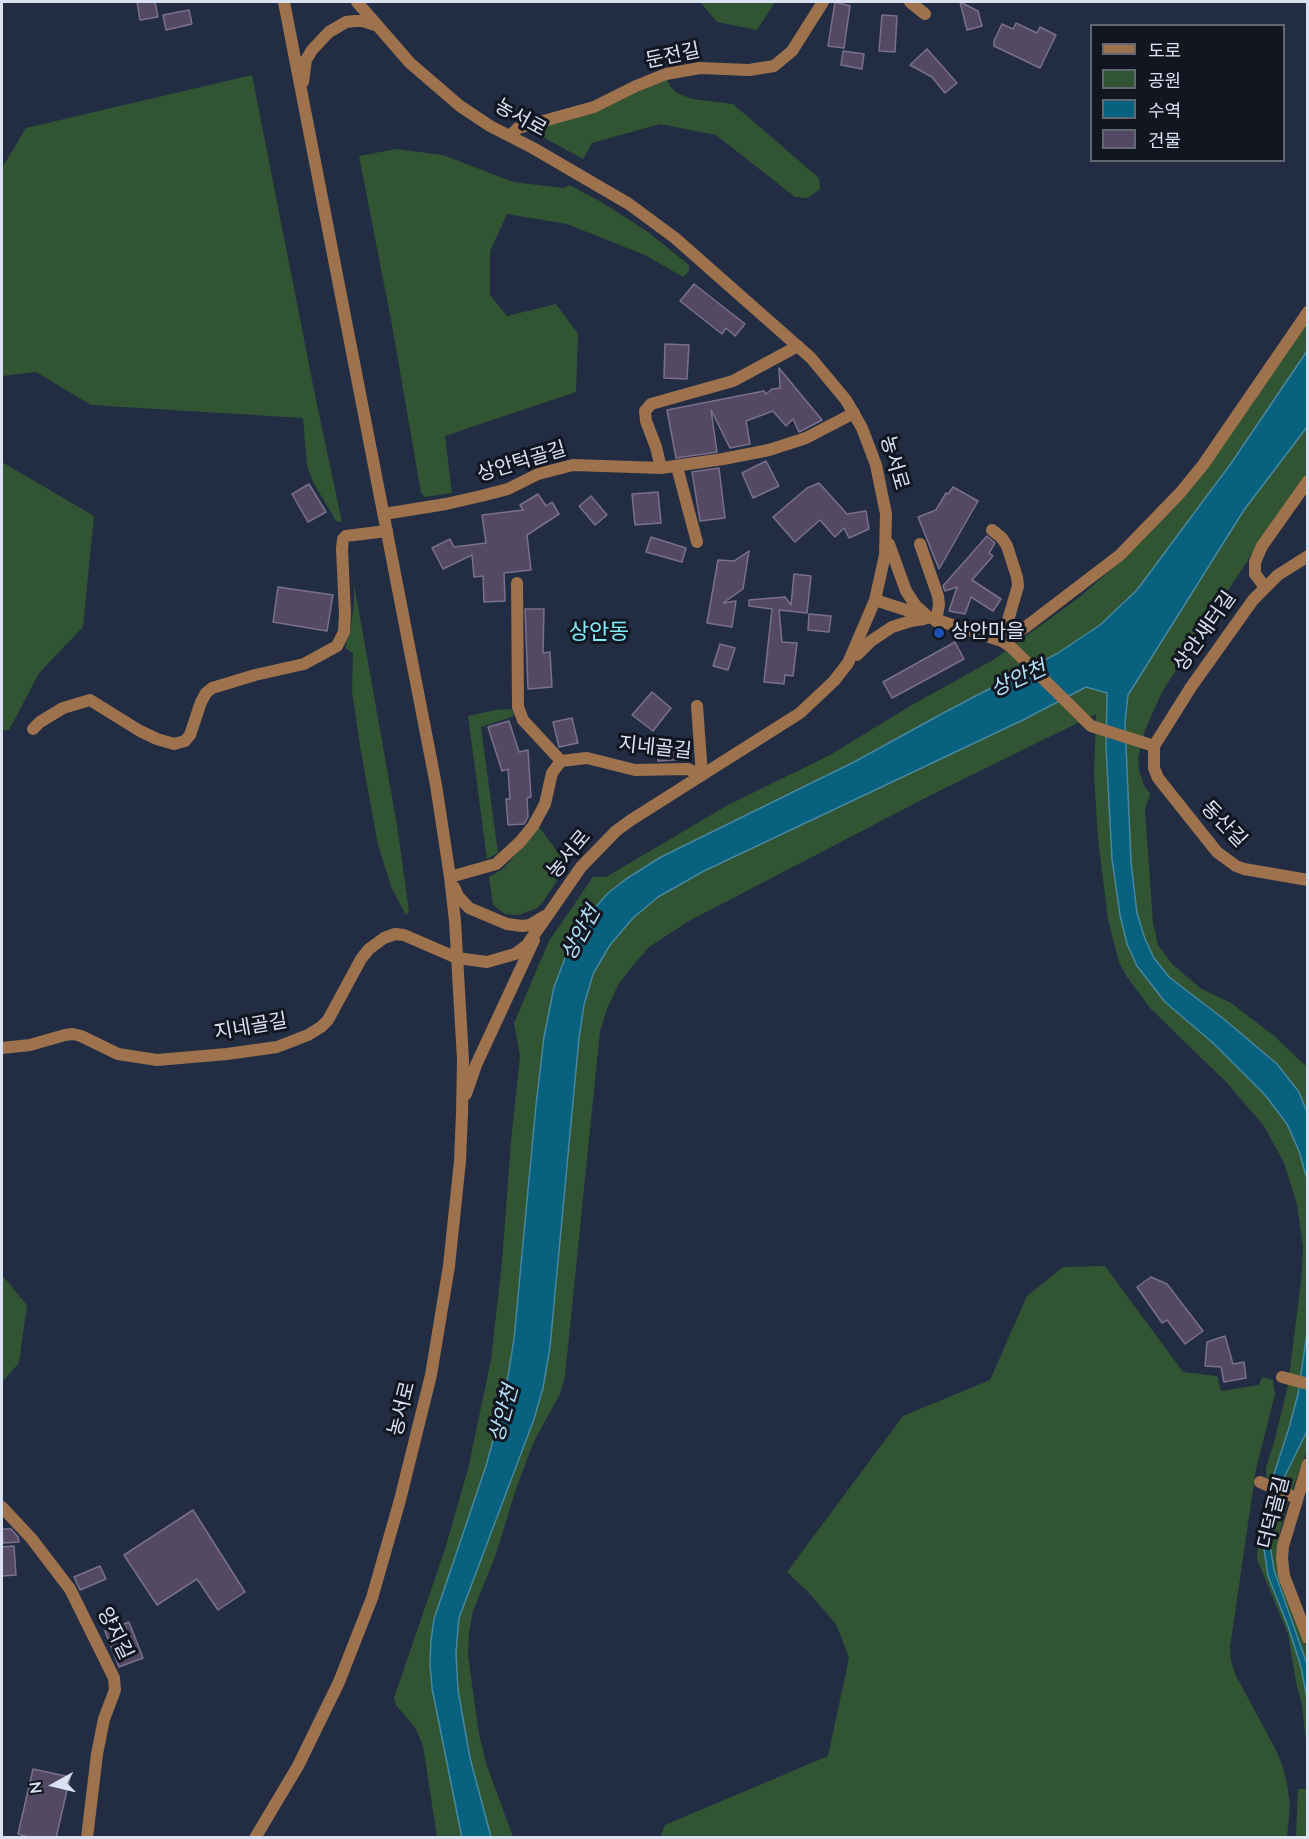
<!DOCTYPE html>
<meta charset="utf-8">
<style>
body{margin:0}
#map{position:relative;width:1309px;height:1839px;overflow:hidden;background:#222d44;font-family:"Nunito Sans","Noto Sans KR",sans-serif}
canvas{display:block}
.frame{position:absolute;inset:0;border:3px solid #dae1f0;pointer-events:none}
.legend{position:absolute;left:1090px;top:24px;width:195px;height:138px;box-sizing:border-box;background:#111620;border:2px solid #616773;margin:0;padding:8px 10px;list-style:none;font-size:18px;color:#dae1f0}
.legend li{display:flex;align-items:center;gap:12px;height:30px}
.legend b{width:30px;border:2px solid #616773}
.north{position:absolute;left:24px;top:1755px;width:60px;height:60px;-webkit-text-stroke:4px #111620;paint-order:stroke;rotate:262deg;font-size:16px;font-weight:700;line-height:24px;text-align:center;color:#dae1f0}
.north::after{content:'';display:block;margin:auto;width:21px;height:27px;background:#dae1f0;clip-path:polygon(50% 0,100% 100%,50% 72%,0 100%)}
</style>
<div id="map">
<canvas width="1309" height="1839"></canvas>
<div class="frame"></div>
<ul class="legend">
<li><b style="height:8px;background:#9d724c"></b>도로</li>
<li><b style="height:16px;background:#315432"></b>공원</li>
<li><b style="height:16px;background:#08617e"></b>수역</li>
<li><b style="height:16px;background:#544962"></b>건물</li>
</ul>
<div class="north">N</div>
</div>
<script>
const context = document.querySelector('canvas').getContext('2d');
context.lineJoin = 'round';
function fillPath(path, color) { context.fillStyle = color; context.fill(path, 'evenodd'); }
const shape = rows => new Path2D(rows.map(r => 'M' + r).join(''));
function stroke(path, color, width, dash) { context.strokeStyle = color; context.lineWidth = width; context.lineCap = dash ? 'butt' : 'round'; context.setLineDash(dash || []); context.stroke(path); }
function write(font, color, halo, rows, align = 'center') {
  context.font = font + ' "Nunito Sans","Noto Sans KR",sans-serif'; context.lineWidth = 6; context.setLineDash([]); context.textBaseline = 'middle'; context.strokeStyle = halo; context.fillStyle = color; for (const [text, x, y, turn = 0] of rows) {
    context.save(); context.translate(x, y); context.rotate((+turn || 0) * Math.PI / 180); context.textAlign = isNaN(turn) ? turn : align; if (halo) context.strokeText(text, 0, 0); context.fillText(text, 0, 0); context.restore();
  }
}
fillPath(shape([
 [700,2,775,2,757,30,717,22],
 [252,75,316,400,342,522,336,521,313,482,307,466,303,418,91,405,36,372,2,376,2,168,26,128],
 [667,79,670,86,677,93,692,99,733,104,819,178,820,189,808,198,795,197,716,135,660,124,592,143,583,159,534,132,536,129,596,111,644,87],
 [396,149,443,155,513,182,564,188,569,185,603,203,648,232,689,265,689,271,683,277,645,255,567,224,507,214,490,251,490,295,507,316,556,304,578,334,576,392,445,436,452,493,425,497,421,493,392,325,359,156],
 [1307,321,1307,351,1232,462,1137,590,1100,625,1058,653,947,711,854,762,661,857,626,879,607,894,544,1037,536,1105,514,1339,504,1400,486,1466,434,1619,430,1664,432,1688,462,1837,437,1837,423,1746,416,1729,396,1705,394,1698,445,1549,468,1469,491,1360,502,1262,511,1141,520,1056,514,1023,549,941,593,877,606,877,728,805,830,755,910,706,993,660,1081,596,1122,560],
 [1307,427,1307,474,1259,543,1162,692,1145,730,1138,757,1139,771,1144,785,1150,794,1145,810,1153,923,1158,945,1172,964,1200,988,1231,1003,1273,1035,1307,1067,1307,1112,1299,1093,1277,1064,1225,1020,1169,977,1154,958,1145,939,1137,913,1131,862,1125,722,1128,695,1244,510],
 [2,462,94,516,83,627,39,673,9,730,2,730],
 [354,584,397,825,409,911,406,915,392,889,378,845,360,746,352,691,353,653,345,648,351,626,354,604],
 [1086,687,1107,693,1106,747,1112,859,1120,915,1127,944,1137,966,1165,1002,1213,1043,1265,1095,1287,1124,1299,1151,1307,1179,1307,1333,1298,1394,1289,1428,1272,1480,1263,1542,1268,1576,1288,1626,1301,1667,1307,1698,1307,1752,1302,1705,1296,1682,1288,1634,1257,1559,1258,1543,1267,1492,1266,1468,1275,1439,1288,1385,1302,1272,1303,1247,1297,1204,1284,1163,1264,1126,1227,1083,1150,1008,1127,977,1119,962,1108,920,1098,839,1094,775,1096,714,933,794,689,921,649,947,634,964,618,985,607,1009,600,1031,565,1376,560,1394,534,1441,516,1489,495,1557,473,1611,469,1632,468,1656,479,1734,486,1763,513,1837,491,1838,470,1758,458,1690,456,1653,459,1618,534,1419,543,1388,550,1347,579,1038,584,1005,593,974,610,945,633,918,658,897,704,871,1023,720],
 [512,709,514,716,481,727,498,853,487,859,468,716,496,710],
 [539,827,567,865,543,902,537,908,519,915,505,914,493,905,489,877,503,869],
 [1105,1266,1183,1372,1217,1376,1221,1391,1259,1385,1262,1377,1273,1380,1275,1394,1256,1469,1230,1647,1231,1661,1236,1676,1276,1750,1283,1767,1287,1784,1290,1806,1287,1837,660,1837,665,1825,828,1756,849,1658,836,1624,809,1593,787,1572,903,1416,990,1380,1027,1296,1063,1267],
 [2,1275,27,1305,19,1363,2,1382],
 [1307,1431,1307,1450,1288,1502,1280,1532,1277,1560,1307,1650,1307,1664,1274,1570,1270,1545,1272,1522,1281,1484],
 [1298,1789,1307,1789,1307,1837,1296,1837]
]), '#315432');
const water = shape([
 [1307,351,1307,427,1244,510,1128,695,1125,722,1131,862,1137,913,1145,939,1154,958,1169,977,1225,1020,1277,1064,1299,1092,1307,1112,1307,1179,1299,1151,1287,1124,1265,1095,1213,1043,1165,1002,1137,966,1127,944,1120,915,1112,859,1106,747,1107,693,1086,687,1023,720,704,871,658,897,633,918,610,945,593,974,584,1005,579,1038,550,1347,543,1388,534,1419,459,1618,456,1653,458,1690,470,1758,491,1837,462,1838,432,1688,430,1664,431,1640,434,1619,486,1466,504,1400,514,1339,536,1105,544,1037,554,987,567,953,588,916,607,894,626,879,661,857,854,762,947,711,1058,653,1100,625,1137,590,1232,462,1307,351],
 [1307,1333,1307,1431,1281,1484,1276,1505,1270,1545,1274,1570,1307,1664,1307,1698,1301,1667,1288,1626,1268,1576,1263,1542,1272,1480,1289,1428,1298,1394,1307,1333]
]);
fillPath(water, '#08617e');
stroke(water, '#4787a0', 1.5);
const building = shape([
 [137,2,155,2,158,17,140,20,137,2],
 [835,2,850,6,844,48,828,46,835,2],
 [960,2,978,11,982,26,967,30,960,2],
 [189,10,192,24,166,30,163,15,189,10],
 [882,15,897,16,895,52,879,51,882,15],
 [1016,23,1037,33,1040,27,1056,35,1040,68,994,46,994,41,1002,24,1013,29,1016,23],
 [927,49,957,83,945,93,932,77,910,65,927,49],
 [843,51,864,54,862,69,841,65,843,51],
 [694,284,745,324,735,336,726,328,722,334,680,301,694,284],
 [665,344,689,345,687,379,664,378,665,344],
 [779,368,822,420,799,432,793,419,786,426,773,411,746,421,750,444,730,448,711,410,717,452,676,458,667,410,764,391,766,394,772,389,780,388,779,368],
 [766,461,779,486,753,498,742,473,766,461],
 [719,468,725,518,700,521,692,472,719,468],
 [819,483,847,514,866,511,869,529,849,538,844,528,835,537,820,520,795,542,773,517,807,488,819,483],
 [309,484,326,512,308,522,292,494,309,484],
 [953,487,978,501,939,569,918,517,936,510,946,493,948,494,953,487],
 [658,492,661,523,635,525,632,494,658,492],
 [538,494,546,506,552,502,559,514,527,535,531,570,504,573,505,601,484,602,483,576,474,577,472,555,443,569,432,548,450,539,454,547,486,543,482,515,523,510,520,505,538,494],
 [591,496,607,515,595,525,579,506,591,496],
 [987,536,995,543,989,553,993,556,972,580,1001,599,993,611,971,597,965,614,949,611,957,587,945,591,943,586,987,536],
 [651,537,686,548,682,562,646,552,651,537],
 [749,551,743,589,723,603,736,601,732,627,707,623,718,560,734,561,749,551],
 [794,574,811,576,807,613,779,610,782,642,797,643,793,676,785,675,784,684,764,682,772,609,749,606,749,600,785,597,791,605,794,574],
 [278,587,333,595,327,631,273,622,278,587],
 [525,609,544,609,543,653,550,652,552,687,528,689,525,609],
 [809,614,831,616,829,632,808,630,809,614],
 [955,642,964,659,892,698,883,682,955,642],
 [720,644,735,648,728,670,713,666,720,644],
 [652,692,671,708,653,731,632,715,652,692],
 [572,718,578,743,559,747,553,722,572,718],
 [509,721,519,752,528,750,531,797,527,798,528,817,524,824,508,825,506,799,510,799,508,769,502,771,488,727,509,721],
 [685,741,687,759,658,761,656,744,685,741],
 [1151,1277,1167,1284,1203,1331,1185,1344,1167,1320,1162,1323,1137,1287,1151,1277],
 [1225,1336,1233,1364,1244,1362,1246,1378,1224,1382,1221,1367,1205,1366,1207,1342,1225,1336],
 [193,1510,245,1592,218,1610,197,1579,157,1605,124,1555,193,1510],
 [2,1529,11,1529,18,1537,19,1542,3,1543,2,1529],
 [14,1546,16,1575,2,1576,2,1547,14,1546],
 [100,1566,106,1579,80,1590,74,1577,100,1566],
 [129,1622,143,1658,119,1667,105,1631,129,1622],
 [33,1769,70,1777,56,1838,32,1838,18,1834,33,1769]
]);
fillPath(building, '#544962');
stroke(building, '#7b708b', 1.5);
stroke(shape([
 [910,2,925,14],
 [510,136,518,128,594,107,636,86,666,74,700,68,749,70,774,66,792,51,823,2],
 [677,467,697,542],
 [661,468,656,447,646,421,645,411,651,404,733,381,798,346],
 [384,514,446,504,481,496,508,489,538,474,573,465,661,468,723,459,769,450,806,438,854,413],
 [992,530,1002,538,1007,546,1017,577,1018,586,1002,641],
 [920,544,938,596,939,605,936,621],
 [517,583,518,707,523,720,561,761],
 [1265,587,1255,574,1255,562,1262,546,1308,481],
 [1002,641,1027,626,1120,555,1180,493,1203,465,1308,312],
 [697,706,702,775],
 [33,729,40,722,63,708,90,700,140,731,157,739,174,744,185,741,190,735,201,702,206,693,212,688,255,675,304,664,337,646,344,632,345,614,342,549,343,539,346,536,387,531],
 [1154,746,1154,768,1158,778,1217,852,1236,866,1244,869,1308,880],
 [450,877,496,864,520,842,533,826,545,804,552,773,561,761,587,758,635,770,688,769,702,775],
 [2,1048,30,1045,65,1035,73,1034,81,1036,118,1054,157,1060,227,1054,277,1047,308,1035,321,1027,328,1020,361,959,369,949,384,938,395,934,404,935,457,958],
 [1282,1377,1308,1384],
 [1308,1464,1283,1546,1282,1558,1284,1576,1308,1638],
 [1260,1482,1296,1498],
 [2,1507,31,1538,70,1589,114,1678,115,1690,104,1719,97,1754,87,1838]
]), '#9d724c', 12);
stroke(shape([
 [357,2,410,63,460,106,490,126,533,148,629,204,675,238,811,358,846,400,862,428,876,465,886,514,885,555,875,600,848,663,834,681,800,713,631,820,616,831,581,867,527,945,515,954,487,962,457,958],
 [303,82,306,60,312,50,329,32,346,22,355,21,363,21,378,26],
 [889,544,906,591,916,606,926,615],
 [875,600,1002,641,1011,647,1091,726,1154,746,1191,687,1253,600,1278,575,1308,556],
 [857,655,871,641,892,627,911,621,924,619],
 [454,887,458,896,469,908,507,924,522,926,530,925,545,916],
 [466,1094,476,1065,534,940],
 [255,1838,298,1766,339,1682,372,1598,400,1500,431,1375,449,1266,460,1161,462,1113,463,1060,455,921,450,877,436,785,284,2]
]), '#9d724c', 12);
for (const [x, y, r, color] of [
 [939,633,6,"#1a4fb4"]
]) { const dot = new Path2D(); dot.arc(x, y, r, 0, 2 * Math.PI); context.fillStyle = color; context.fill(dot); stroke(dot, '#111620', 2); }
write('20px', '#dae1f0', '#111620', [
 ["둔전길",673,57,-12],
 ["농서로",520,119,29],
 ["상안턱골길",522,463,-17],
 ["농서로",893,463,74],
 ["상안새터길",1206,632,-55],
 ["지네골길",655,749,6],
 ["동산길",1223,825,46],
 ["농서로",570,855,-50],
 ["지네골길",251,1028,-10],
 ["농서로",403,1409,-76],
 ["더덕골길",1275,1513,-76],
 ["양지길",114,1634,64]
]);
write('20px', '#dae1f0', '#111620', [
 ["상안마을",951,633]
], 'left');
write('italic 21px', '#b3e0f5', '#111620', [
 ["상안천",1019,680,-24],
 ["상안천",582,934,-61],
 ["상안천",505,1414,-74]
]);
write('22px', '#81ecf7', '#111620', [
 ["상안동",599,634]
]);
</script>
